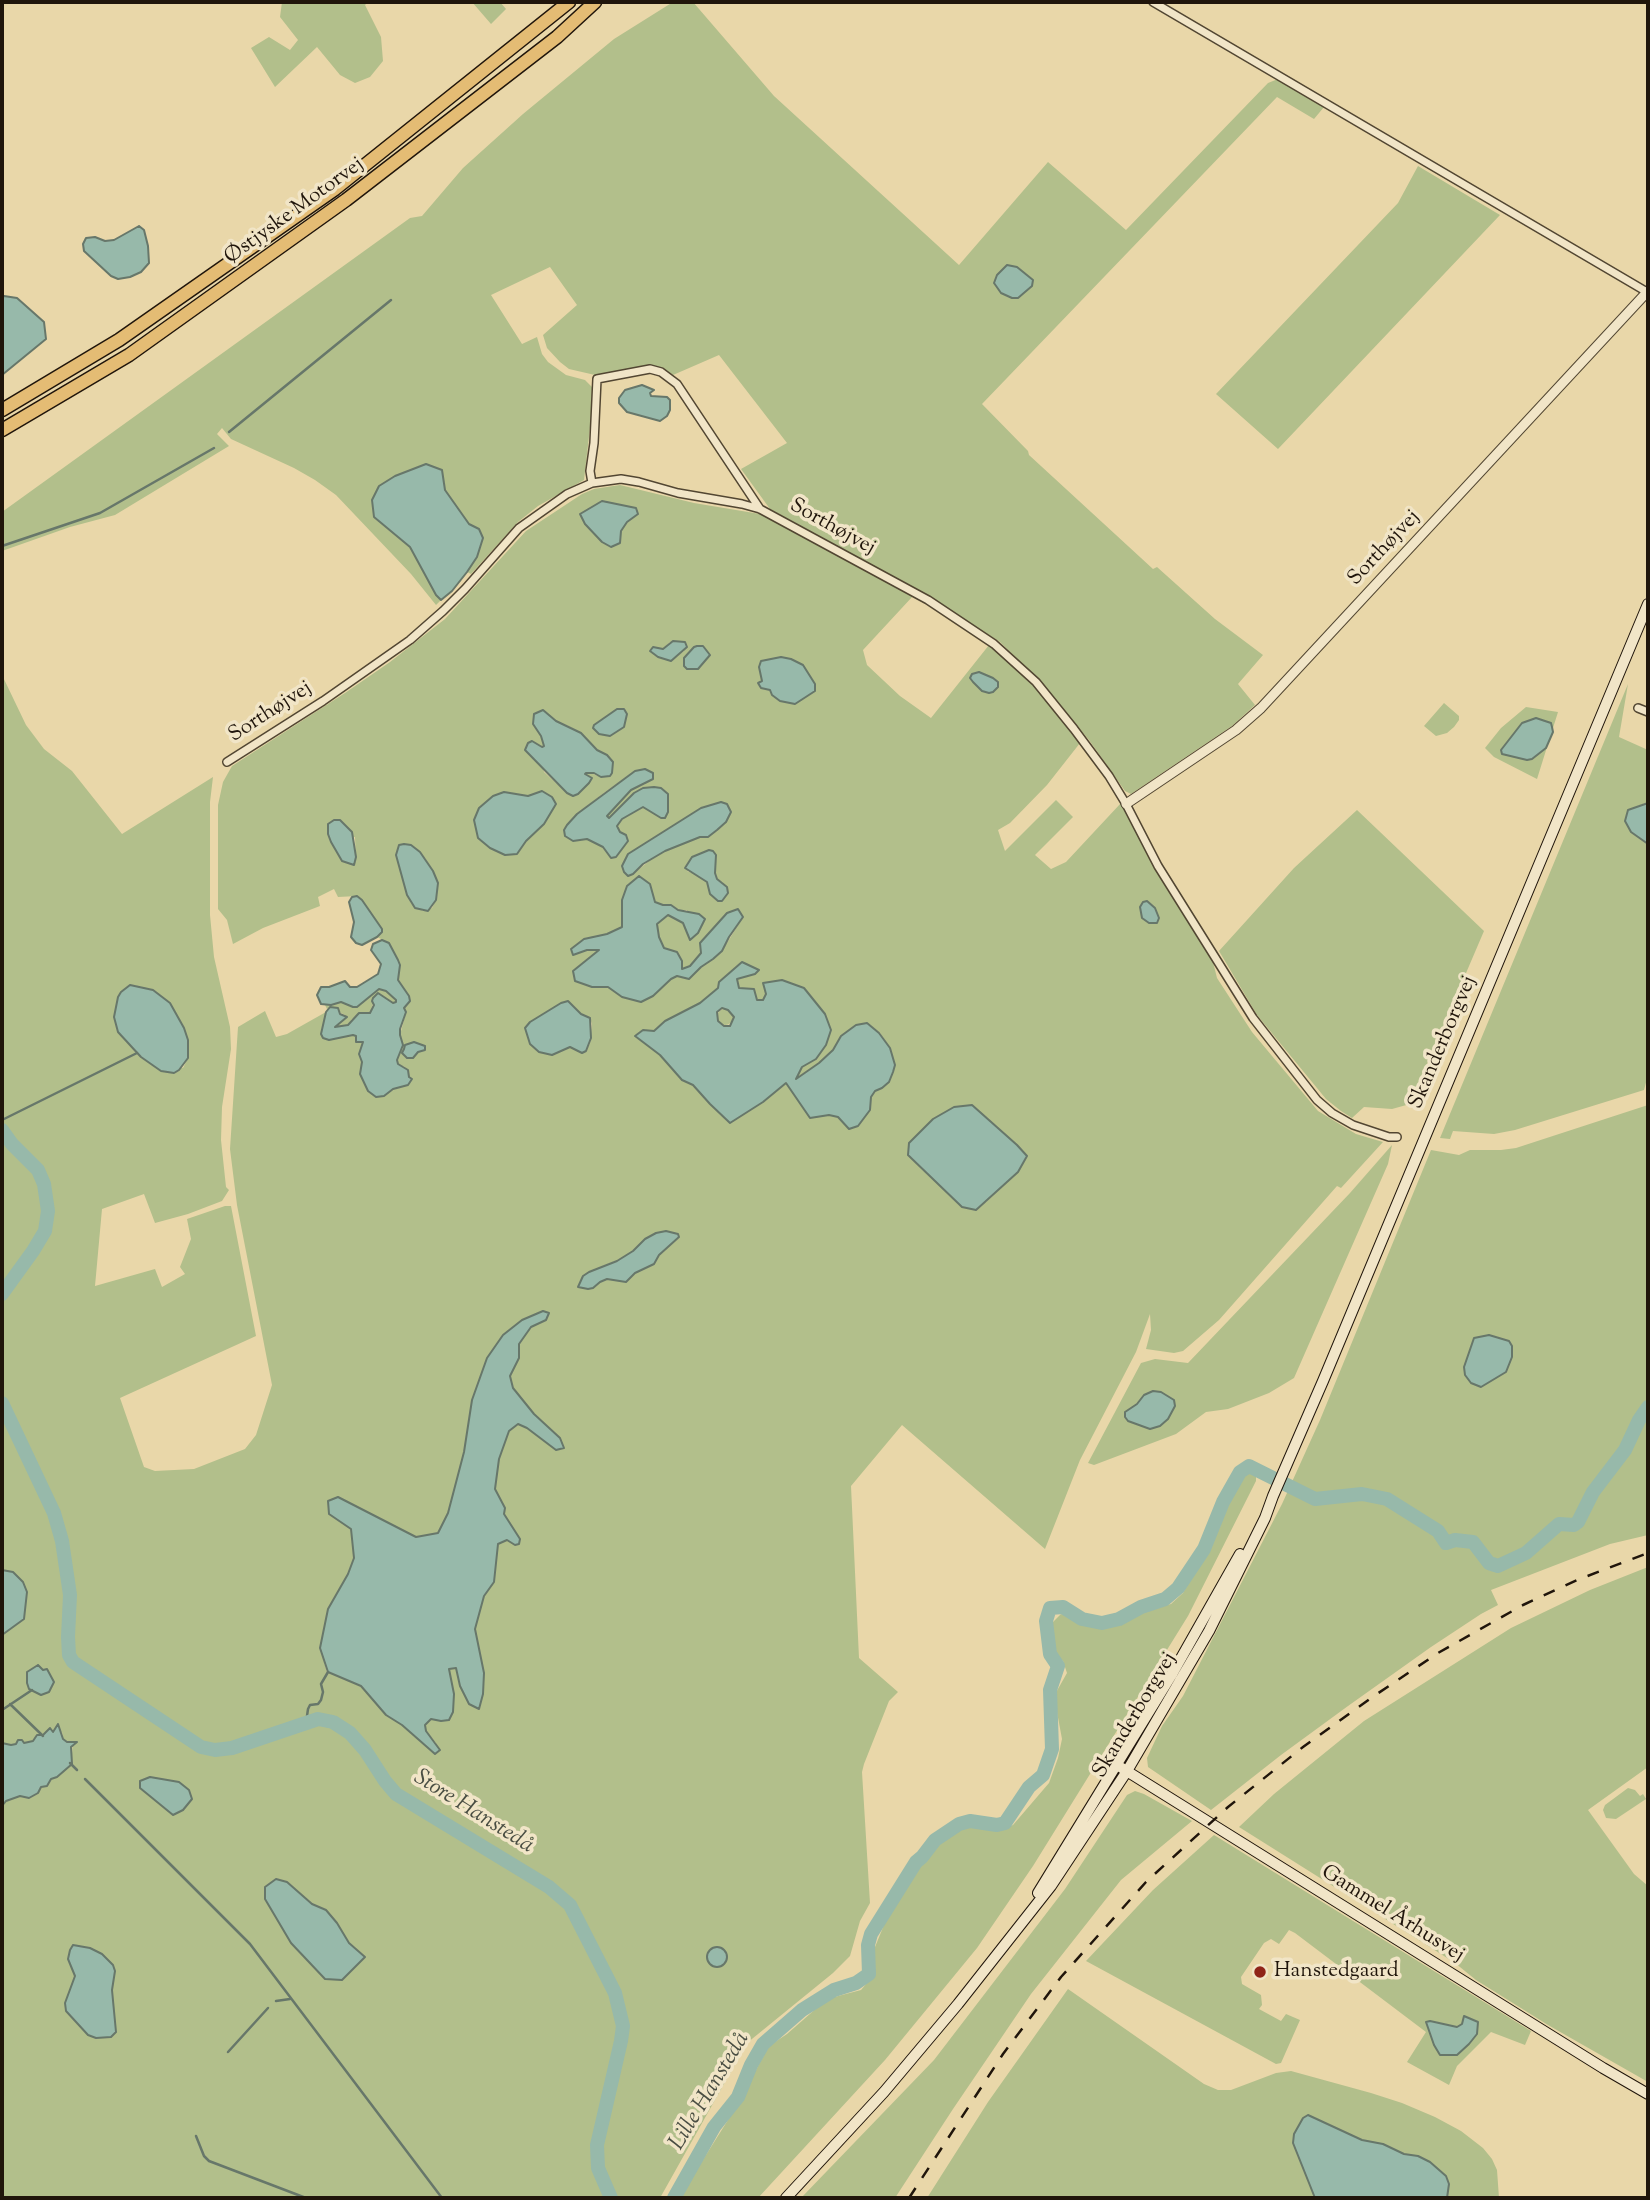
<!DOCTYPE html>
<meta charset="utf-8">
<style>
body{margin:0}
#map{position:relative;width:1650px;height:2200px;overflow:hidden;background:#e9d7a9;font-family:"Sorts Mill Goudy",serif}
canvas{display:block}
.frame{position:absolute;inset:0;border:4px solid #20150b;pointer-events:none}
</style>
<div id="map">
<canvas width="1650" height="2200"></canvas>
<div class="frame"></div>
</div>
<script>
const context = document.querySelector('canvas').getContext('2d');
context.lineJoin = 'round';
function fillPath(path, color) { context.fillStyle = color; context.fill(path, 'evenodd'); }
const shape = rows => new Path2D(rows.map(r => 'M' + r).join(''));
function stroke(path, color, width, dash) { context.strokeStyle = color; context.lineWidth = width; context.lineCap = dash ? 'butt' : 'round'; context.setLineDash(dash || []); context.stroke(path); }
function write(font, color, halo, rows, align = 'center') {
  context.font = font + ' "Sorts Mill Goudy",serif'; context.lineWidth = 7; context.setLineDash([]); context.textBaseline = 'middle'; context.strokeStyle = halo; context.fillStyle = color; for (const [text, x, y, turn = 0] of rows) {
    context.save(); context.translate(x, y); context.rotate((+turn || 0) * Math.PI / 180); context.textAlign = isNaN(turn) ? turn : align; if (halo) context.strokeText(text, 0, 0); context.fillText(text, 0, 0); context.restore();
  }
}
fillPath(shape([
 [282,2,368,2,365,5,381,37,383,61,370,77,355,83,340,75,317,47,275,87,251,48,269,37,290,50,298,40,280,17],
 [472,2,500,2,506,9,491,24],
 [673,2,693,2,774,96,959,265,1048,162,1126,230,1268,83,1278,79,1324,107,1314,119,1277,97,982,404,1028,451,1029,455,1153,569,1157,567,1215,619,1263,655,1238,684,1255,705,1232,726,1131,794,1125,791,1089,740,1045,687,1000,642,918,590,770,509,741,469,787,443,719,355,673,375,662,368,651,365,595,375,569,369,560,362,547,348,543,335,577,305,550,267,491,295,522,344,537,337,542,354,548,362,566,375,585,380,592,387,591,419,584,480,538,506,518,522,471,574,467,572,477,557,479,529,469,524,444,490,445,482,374,517,410,547,436,595,441,600,436,605,411,574,336,495,315,480,294,468,231,439,222,428,217,434,229,446,115,515,70,527,2,551,2,512,410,218,422,216,463,168,523,114,614,39],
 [1418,166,1500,215,1278,449,1216,394,1398,203],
 [620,485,694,503,760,514,913,596,863,650,867,665,900,696,931,718,989,645,1032,684,1080,743,1047,785,1010,823,998,830,1005,851,1056,800,1073,817,1035,855,1051,869,1066,862,1121,803,1156,867,1212,958,1217,978,1252,1032,1318,1111,1356,1134,1383,1142,1341,1188,1337,1186,1219,1320,1183,1351,1174,1353,1146,1349,1151,1330,1150,1314,1136,1352,1080,1460,1045,1549,902,1425,851,1486,859,1658,898,1692,889,1701,864,1764,862,1772,870,1903,860,1921,850,1956,833,1973,747,2043,660,2198,2,2198,2,1806,6,1801,20,1795,38,1793,41,1787,51,1779,57,1777,71,1765,73,1742,67,1742,63,1739,62,1732,53,1733,50,1729,33,1741,11,1745,2,1743,2,1635,24,1619,27,1592,7,1571,2,1570,2,675,26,725,44,749,72,771,122,834,213,777,210,802,210,915,214,957,230,1027,231,1049,222,1107,221,1140,226,1187,229,1190,222,1201,188,1214,155,1223,144,1194,102,1209,95,1286,155,1269,162,1287,185,1274,180,1267,191,1239,187,1219,225,1206,231,1206,256,1336,120,1398,144,1467,155,1471,194,1469,245,1449,256,1435,272,1385,237,1205,230,1149,238,1027,265,1011,276,1037,287,1034,326,1012,321,1034,337,1038,353,1035,356,1036,357,1040,363,1042,359,1054,362,1062,360,1074,364,1082,384,1096,393,1089,408,1085,412,1079,409,1077,405,1067,397,1064,397,1060,402,1045,400,1035,406,1012,404,1008,409,996,398,980,399,971,389,943,377,937,382,932,362,900,357,896,338,897,334,889,318,897,320,906,263,928,233,944,227,920,218,909,218,805,223,782,232,766,345,693,390,662,445,619,526,531,582,494,594,489],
 [670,642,684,651,671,661,654,654,653,647,663,649],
 [781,657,803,666,811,677,812,692,795,704,770,690,763,681,759,667],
 [534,718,556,721,568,726,581,733,597,750,607,755,598,776,589,772,584,774,589,783,580,790,567,793,544,772,539,745,542,747,545,744,538,731],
 [635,771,645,784,631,790,606,816,608,818,634,793,643,788,661,818,643,807,622,819,617,826,620,832,611,857,604,847,587,839,573,841,564,830,567,825,577,814,605,792],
 [504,792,556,804,544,824,526,841,517,854,505,855,490,848],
 [685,818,708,837,700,837,678,845,654,857,638,870,628,854],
 [355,837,356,862,342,861,331,842],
 [396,855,425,858,438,883,436,900,432,908,423,911,411,903],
 [715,869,717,879,723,883,710,894,707,882,700,876,687,871],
 [650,884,655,902,678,911,687,910,689,939,683,923,668,915,657,924,659,937,664,948,681,969,690,966,702,953,700,942,727,913,738,909,743,917,722,951,713,959,701,967,689,979,677,976,671,979,653,996,641,1002,622,997,608,987,592,987,573,971,600,950,587,950,584,939,607,934,623,927,622,900,628,886],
 [742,962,755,974,737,979,739,988,757,1000,763,1000,766,994,782,980,804,988,825,1014,816,1059,802,1067,795,1079,819,1063,833,1050,841,1036,856,1025,867,1023,880,1033,890,1048,895,1065,893,1072,882,1088,875,1091,871,1097,870,1110,849,1129,838,1117,829,1115,810,1118,787,1082,763,1102,730,1123,710,1104,693,1085,682,1080,660,1055,636,1036,643,1030,654,1031,665,1021,700,1003,718,988,720,982],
 [130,985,170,1003,184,1028,188,1058,183,1068,134,1050,118,1032,114,1017,118,998,121,992],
 [573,1005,581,1014,590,1018,592,1024,590,1043,586,1051,582,1053,570,1047,564,1049,530,1044,525,1028,530,1022],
 [972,1105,1027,1156,1018,1172,986,1202,962,1207,908,1155,933,1119,954,1107],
 [679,1238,659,1255,656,1260,630,1277,626,1282,607,1279,578,1287,583,1276,589,1272,627,1256,645,1239],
 [543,1311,546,1320,531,1327,519,1344,519,1358,509,1376,513,1388,534,1414,556,1450,527,1428,518,1424,509,1431,499,1459,495,1489,505,1507,504,1514,520,1539,519,1544,515,1545,507,1540,498,1543,494,1582,484,1596,475,1629,484,1673,460,1686,456,1667,449,1669,454,1694,441,1721,431,1719,425,1725,426,1731,436,1743,435,1754,402,1725,386,1715,361,1686,327,1672,320,1648,328,1610,348,1574,354,1558,351,1528,338,1497,416,1537,438,1533,448,1513,464,1452,472,1400,503,1335,522,1320],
 [150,1777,179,1782,189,1790,192,1799,185,1807],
 [287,1882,312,1904,326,1910,337,1923,349,1943,356,1948,265,1900],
 [1628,684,1619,737,1648,750,1648,802,1628,810,1631,832,1648,844,1648,1075,1644,1090,1515,1130,1494,1134,1453,1131,1450,1139,1440,1138],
 [1444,703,1459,716,1459,720,1454,727,1447,733,1436,736,1424,726],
 [1526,707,1558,712,1537,779,1494,757,1485,748,1501,728],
 [1357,810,1484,931,1410,1104,1392,1109,1364,1107,1352,1118,1341,1111,1326,1099,1257,1015,1219,951,1294,868],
 [379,989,386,991,397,1002,373,1003,370,1013,352,1019,348,1025,334,1028,345,1015,330,1007,327,1009,325,1005,341,1002,353,1007,362,1003],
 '717 1017a8 8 0 1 1 16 0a8 8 0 1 1-16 0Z',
 [1648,1105,1648,1535,1610,1544,1491,1590,1498,1605,1481,1614,1431,1647,1348,1706,1281,1755,1211,1810,1148,1767,1147,1758,1162,1726,1183,1696,1282,1504,1320,1420,1431,1150,1459,1155,1470,1150,1501,1150,1516,1148],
 [1392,1145,1388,1164,1294,1378,1269,1393,1228,1409,1206,1412,1176,1434,1094,1465,1088,1463,1141,1363,1155,1359,1188,1363,1350,1193],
 [1247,1471,1256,1474,1256,1481,1188,1616,1033,1866,977,1948,885,2060,758,2198,679,2198,733,2112,769,2046,787,2034,827,1999,861,1990,873,1976,875,1947,884,1925,914,1873,938,1842,954,1831,974,1825,1000,1830,1013,1825,1049,1783,1058,1758,1062,1739,1054,1696,1067,1673,1063,1661,1051,1649,1053,1622,1061,1614,1092,1624,1112,1625,1141,1611,1171,1604,1183,1593,1220,1527,1223,1515,1240,1476],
 [1648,1567,1648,1767,1588,1810,1634,1874,1648,1886,1648,2082,1548,2025,1476,1980,1455,1963,1425,1944,1239,1827,1274,1794,1364,1721,1511,1628,1590,1590],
 [1628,1788,1635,1790,1640,1796,1643,1794,1646,1799,1616,1819,1606,1818,1603,1810,1605,1805],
 [1135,1791,1144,1794,1192,1821,1121,1880,1031,1994,953,2109,895,2198,801,2198,934,2060,1065,1889,1127,1795],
 [1214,1835,1531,2031,1525,2045,1491,2032,1457,2066,1449,2085,1407,2062,1426,2032,1295,1933,1289,1930,1279,1944,1271,1939,1264,1943,1241,1977,1242,1984,1261,1995,1262,2005,1259,2009,1281,2021,1286,2014,1300,2020,1281,2063,1276,2064,1086,1961,1153,1890],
 [1068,1989,1204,2084,1218,2090,1231,2090,1276,2073,1291,2071,1371,2093,1402,2103,1435,2117,1461,2131,1483,2148,1492,2159,1497,2170,1499,2198,1447,2198,1449,2184,1418,2156,1404,2154,1383,2144,1362,2140,1318,2120,1314,2117,1293,2143,1315,2198,927,2198,988,2102]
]), '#b2bf8b');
const water = shape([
 [139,226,144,230,148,246,149,263,141,272,130,277,118,279,111,276,84,251,83,244,86,238,95,237,105,241,114,240,139,226],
 [1007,265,1017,267,1033,280,1032,286,1018,298,1012,298,1001,293,994,283,997,275,1007,265],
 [4,296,17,298,44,322,46,339,2,375,2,297,4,296],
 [642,385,654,390,650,393,651,396,667,397,670,400,670,410,667,416,660,421,627,412,619,403,619,398,625,390,642,385],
 [426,464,442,470,445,490,469,524,479,529,483,538,477,557,467,572,452,591,441,600,436,595,410,547,374,517,372,500,379,486,395,476,426,464],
 [602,501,636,508,638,514,627,522,621,531,620,543,611,547,602,542,585,524,580,514,602,501],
 [673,641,685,642,687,647,671,661,658,657,650,651,653,647,663,649,673,641],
 [697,646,703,646,710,655,698,669,687,669,684,666,684,658,694,647,697,646],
 [781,657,791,659,803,665,815,684,815,691,795,704,780,701,772,695,770,690,761,688,758,683,762,681,759,667,761,661,781,657],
 [979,672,993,678,998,682,998,687,993,692,989,693,982,691,973,682,970,678,972,674,979,672],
 [617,709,624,709,627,714,624,727,610,736,599,734,593,728,594,725,617,709],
 [543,710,556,721,581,733,597,750,607,755,613,762,612,773,610,776,601,777,594,773,586,773,585,774,592,778,589,783,578,794,573,796,567,793,525,750,528,743,532,741,542,747,544,746,541,736,533,724,534,714,543,710],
 [1536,718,1551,723,1552,727,1553,732,1546,748,1532,759,1527,760,1502,754,1501,750,1522,723,1536,718],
 [645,769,653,773,653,779,631,790,607,816,609,818,634,793,643,788,654,787,661,788,668,794,668,812,665,818,661,818,643,807,622,819,617,826,620,832,626,835,628,841,616,857,611,858,603,847,587,839,573,841,565,836,564,830,567,825,577,814,635,771,645,769],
 [542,791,552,797,556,804,544,824,526,841,517,854,505,855,490,848,478,838,474,820,479,808,493,796,504,792,528,796,542,791],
 [721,802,727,804,731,812,726,822,717,830,708,837,700,837,665,851,643,864,633,874,628,876,624,872,622,866,628,854,701,808,721,802],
 [1648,803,1648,844,1631,832,1625,821,1628,810,1648,803],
 [334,820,340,820,352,832,356,857,354,865,342,861,331,842,328,834,328,824,334,820],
 [404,844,411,845,420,852,433,871,438,883,436,900,428,911,415,908,407,895,396,855,399,845,404,844],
 [709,850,713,851,716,855,715,873,717,879,727,887,728,893,722,901,718,901,710,894,707,882,685,868,692,857,709,850],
 [639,876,650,884,655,902,663,905,671,905,678,910,699,914,705,919,698,933,690,940,683,923,668,915,657,924,659,937,664,948,677,952,682,961,682,969,690,966,701,953,700,943,727,913,738,909,743,917,729,937,722,951,713,959,701,967,689,979,677,976,671,979,653,996,641,1002,622,997,608,987,592,987,575,981,573,971,599,950,587,950,573,955,571,949,584,939,607,934,622,927,622,900,627,886,639,876],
 [357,896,362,900,382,929,382,932,377,937,362,945,356,943,351,937,354,922,349,902,352,897,357,896],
 [1147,901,1155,908,1159,918,1157,923,1149,923,1142,918,1140,907,1143,902,1147,901],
 [382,940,389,943,398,960,400,965,398,980,409,996,410,1001,404,1008,406,1012,400,1029,400,1035,403,1045,397,1060,398,1064,408,1070,409,1077,412,1079,408,1085,393,1089,384,1096,376,1097,368,1091,360,1074,362,1062,359,1054,363,1042,356,1042,356,1036,353,1035,329,1040,323,1038,321,1034,326,1012,330,1007,338,1008,340,1014,347,1017,335,1027,348,1025,359,1013,370,1013,374,1005,372,1001,373,998,378,993,393,1003,396,1002,396,1000,386,991,379,989,357,1007,353,1007,341,1002,331,1005,321,1004,317,995,321,987,329,987,345,981,350,987,357,987,378,974,381,964,371,950,373,944,382,940],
 [742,962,759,970,755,974,737,979,739,988,754,989,757,1000,763,1000,766,994,763,983,782,980,804,988,825,1014,831,1030,826,1045,816,1059,802,1067,796,1079,819,1063,833,1050,841,1036,856,1025,867,1023,879,1033,890,1048,895,1065,893,1072,889,1082,882,1088,875,1091,871,1097,870,1110,858,1126,849,1129,838,1117,829,1115,810,1118,786,1083,763,1102,730,1123,710,1104,693,1085,682,1080,660,1055,635,1036,643,1030,654,1031,665,1021,700,1003,718,988,719,982,742,962],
 [722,1008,728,1010,734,1017,730,1026,724,1026,718,1021,717,1012,722,1008],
 [130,985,153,990,170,1003,184,1028,188,1040,188,1058,179,1070,174,1073,161,1071,141,1057,118,1032,114,1017,118,997,121,992,130,985],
 [568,1001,581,1014,590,1018,591,1038,586,1051,582,1053,570,1047,552,1055,539,1052,530,1044,525,1028,530,1022,561,1003,568,1001],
 [414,1042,425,1046,425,1050,418,1052,413,1058,407,1058,402,1053,404,1049,405,1045,414,1042],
 [972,1105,1017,1145,1027,1156,1018,1172,976,1210,962,1207,908,1155,909,1143,933,1119,954,1107,972,1105],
 [666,1231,678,1234,679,1237,659,1255,654,1264,635,1273,626,1282,607,1279,600,1282,593,1288,588,1289,578,1287,583,1276,589,1272,617,1261,633,1251,645,1239,656,1233,666,1231],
 [543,1311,549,1313,546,1320,531,1327,519,1344,519,1358,510,1376,513,1388,534,1414,560,1438,564,1448,556,1450,527,1428,518,1424,509,1431,499,1459,495,1489,505,1508,504,1514,520,1539,519,1544,515,1545,507,1540,498,1544,494,1582,484,1596,475,1629,484,1673,483,1694,479,1709,469,1704,460,1686,456,1668,449,1669,454,1694,453,1712,449,1720,441,1721,431,1719,425,1725,426,1731,440,1750,435,1754,402,1725,386,1715,361,1686,328,1672,320,1648,328,1609,348,1574,354,1558,351,1529,329,1514,328,1501,338,1497,416,1537,438,1533,448,1513,464,1452,472,1400,487,1358,503,1335,522,1320,543,1311],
 [1489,1335,1509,1341,1512,1346,1512,1357,1506,1372,1481,1387,1471,1383,1465,1375,1464,1367,1474,1338,1489,1335],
 [1153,1391,1161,1392,1174,1400,1175,1406,1168,1419,1160,1426,1150,1429,1128,1421,1125,1417,1125,1412,1137,1404,1144,1395,1153,1391],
 [2,1570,13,1572,23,1582,27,1592,24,1619,2,1635,2,1570],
 [38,1665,43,1670,47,1669,54,1682,49,1692,41,1695,29,1689,27,1683,27,1672,38,1665],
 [58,1724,63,1739,67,1742,77,1742,71,1747,72,1764,57,1777,51,1779,47,1786,41,1787,38,1793,29,1798,20,1796,6,1801,2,1806,2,1743,11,1745,16,1744,18,1740,22,1740,24,1743,33,1741,37,1735,43,1735,50,1728,53,1732,58,1724],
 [150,1777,179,1782,189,1790,192,1799,183,1810,173,1815,140,1788,140,1781,150,1777],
 [276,1879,287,1882,312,1904,326,1910,337,1923,349,1943,365,1957,342,1980,325,1979,291,1943,265,1899,265,1887,276,1879],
 [73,1945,90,1948,102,1954,113,1965,115,1971,112,1990,116,2032,111,2037,96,2038,88,2035,66,2011,65,2003,75,1976,68,1959,70,1950,73,1945],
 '707 1957a10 10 0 1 1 20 0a10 10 0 1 1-20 0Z',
 [1464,2016,1478,2022,1477,2034,1469,2044,1457,2055,1440,2055,1434,2045,1426,2022,1430,2021,1457,2027,1462,2024,1464,2016],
 [1308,2115,1362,2140,1383,2144,1404,2154,1418,2156,1430,2162,1446,2176,1449,2184,1447,2198,1315,2198,1293,2143,1294,2134,1303,2118,1308,2115]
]);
fillPath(water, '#97b9aa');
stroke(water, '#67776a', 2);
stroke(shape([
 [229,432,391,300],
 [2,546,100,513,214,448],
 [2,1120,137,1053],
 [72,1663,73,1662],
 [10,1704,43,1736],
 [2,1710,32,1690],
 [310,1721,307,1716,308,1709,310,1705,318,1704,321,1700,323,1692,321,1684,328,1672],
 [70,1763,77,1770],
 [85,1779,250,1944,442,2198],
 [276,2001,290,1999],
 [228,2052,268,2008],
 [196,2136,204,2156,209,2161,306,2198]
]), '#67776a', 2.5);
stroke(shape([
 [2,1130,12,1144,38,1170,44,1184,48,1211,45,1231,33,1251,2,1294],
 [2,1403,54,1513,62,1541,70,1595,68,1637,69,1655,73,1662,201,1747,215,1750,232,1748,318,1719,333,1722,350,1733,365,1750,385,1781,396,1794,549,1887,570,1905,615,1993,623,2026,621,2041,597,2145,598,2168,611,2198],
 [674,2198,714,2127,738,2097,751,2065,763,2044,802,2010,834,1990,856,1983,869,1974,868,1945,871,1934,916,1862,922,1857,935,1840,959,1824,970,1821,997,1825,1005,1823,1029,1787,1043,1775,1052,1749,1050,1690,1058,1666,1050,1654,1046,1621,1050,1608,1063,1607,1082,1619,1102,1623,1119,1619,1141,1607,1165,1599,1178,1588,1204,1549,1223,1502,1240,1472,1249,1466,1315,1499,1362,1494,1387,1499,1438,1531,1446,1543,1455,1540,1473,1542,1489,1563,1498,1566,1526,1553,1559,1524,1574,1525,1578,1522,1593,1492,1625,1450,1639,1420,1648,1407]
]), '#97b9aa', 14);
const minor = shape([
 [1153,2,1647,292],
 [592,483,590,471,594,443,597,379,650,369,661,372,677,384,760,509],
 [1638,708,1648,712],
 [227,762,323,701,410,640,443,611,465,589,519,528,567,494,592,483,621,479,639,482,678,493,742,504,760,509,928,600,994,644,1036,682,1074,729,1109,776,1126,804,1158,866,1253,1018,1317,1100,1332,1113,1353,1125,1389,1137,1397,1137]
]);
const tertiary = shape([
 [1126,804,1236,730,1261,708,1648,291]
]);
const secondary = shape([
 [1117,1765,1603,2068,1648,2094],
 [1038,1893,1171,1676,1240,1554],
 [786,2198,884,2092,958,2004,1051,1886,1127,1771,1209,1631,1265,1518,1273,1496,1323,1381,1648,604]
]);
const motorway = shape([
 [2,410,119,340,335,189,569,2],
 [2,430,129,355,346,200,557,37,595,2]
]);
stroke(minor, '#524632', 10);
stroke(tertiary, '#524632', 11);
stroke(secondary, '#20150b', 12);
stroke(motorway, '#20150b', 15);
stroke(minor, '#f1e5c7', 7);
stroke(tertiary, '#f1e5c7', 9);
stroke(secondary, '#f1e5c7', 10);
stroke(motorway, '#e4bc74', 12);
stroke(shape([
 [909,2198,1003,2054,1061,1977,1146,1882,1228,1807,1303,1747,1371,1698,1438,1653,1523,1605,1577,1580,1648,1553]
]), '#20150b', 2.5, [12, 12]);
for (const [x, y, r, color] of [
 [1260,1972,7,"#8f2418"]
]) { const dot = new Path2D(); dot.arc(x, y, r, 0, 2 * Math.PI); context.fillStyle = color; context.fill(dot); stroke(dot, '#f1e5c7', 2.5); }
write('21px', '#20150b', '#f1e5c7', [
 ["Østjyske Motorvej",295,212,-36],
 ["Sorthøjvej",832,528,29],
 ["Sorthøjvej",1385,549,-47],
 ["Sorthøjvej",271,713,-33],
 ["Skanderborgvej",1444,1043,-67],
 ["Skanderborgvej",1136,1716,-59],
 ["Gammel Århusvej",1392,1915,32]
]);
write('21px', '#20150b', '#f1e5c7', [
 ["Hanstedgaard",1274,1972]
], 'left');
write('italic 23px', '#4a4e43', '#f1e5c7', [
 ["Store Hanstedå",473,1813,32],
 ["Lille Hanstedå",711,2092,-59]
]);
</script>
